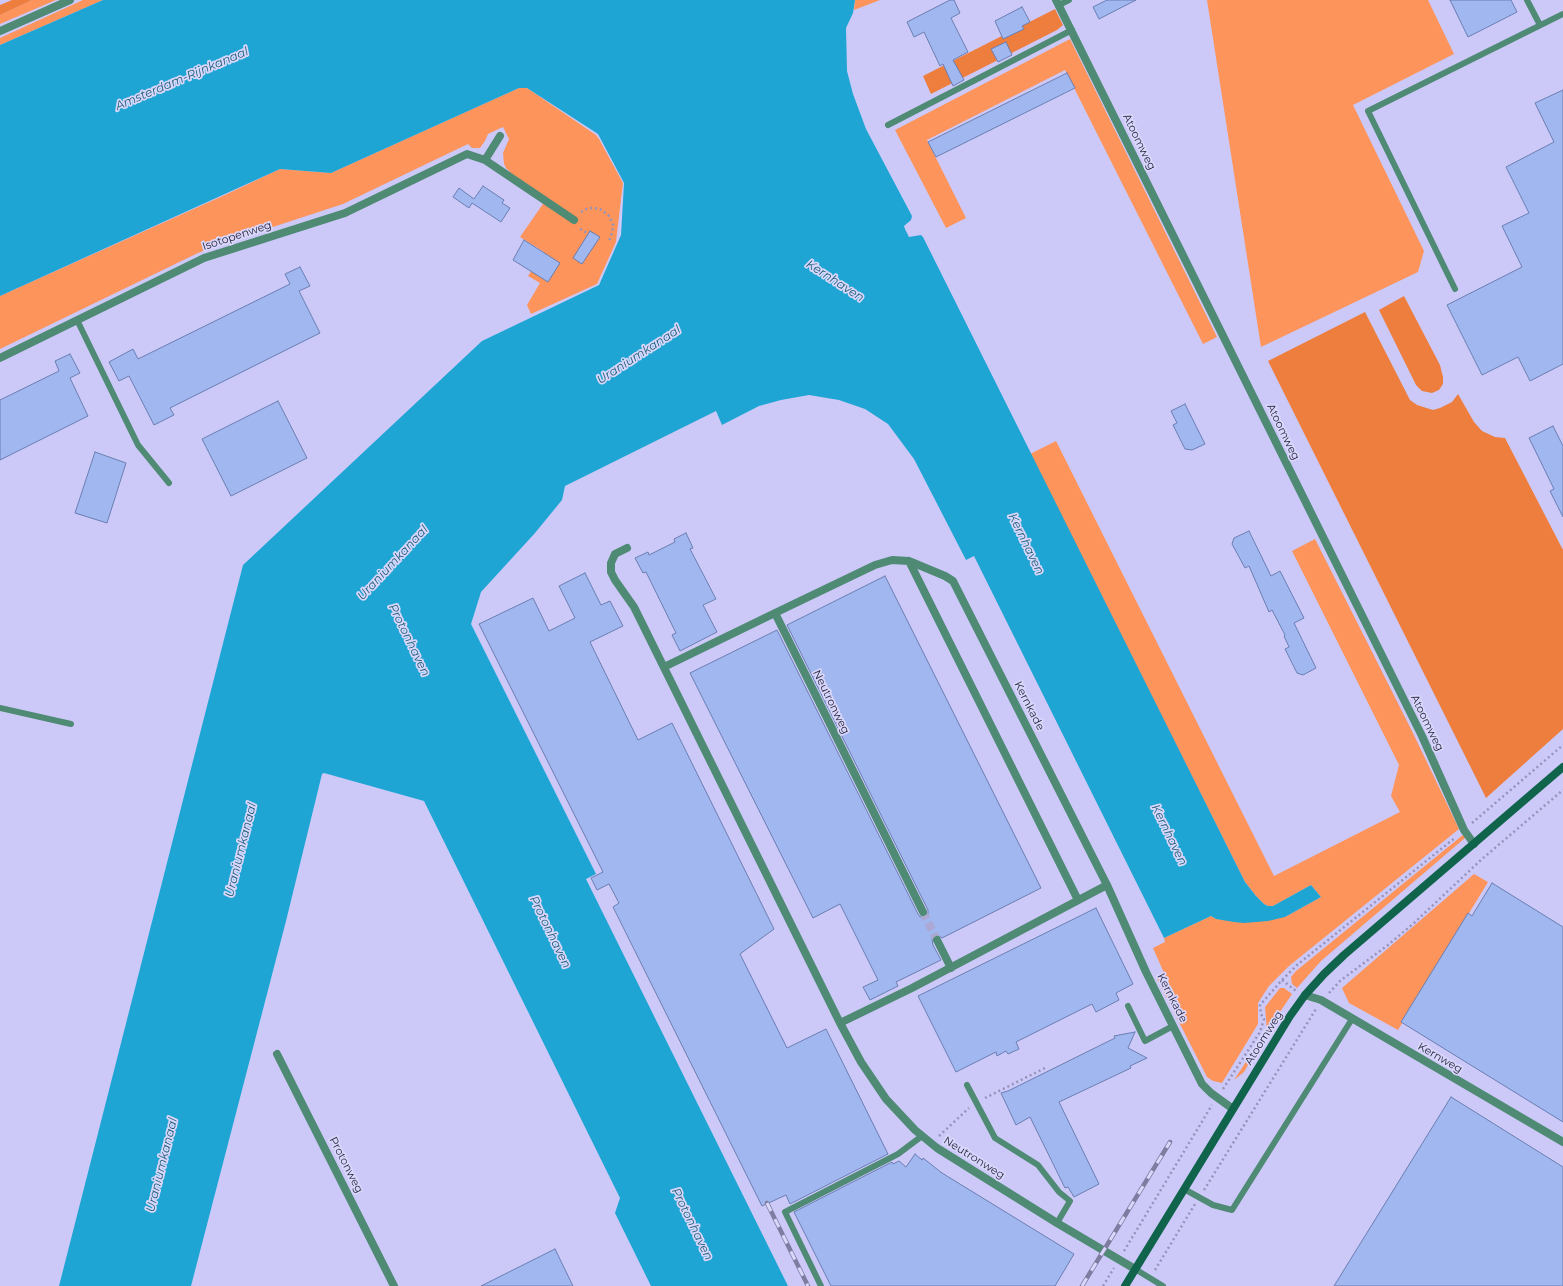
<!DOCTYPE html>
<style>
body{margin:0}
canvas{display:block;background:#ccc9f9}
</style>
<canvas width="1563" height="1286"></canvas>
<script>
const context = document.querySelector('canvas').getContext('2d');
context.lineJoin = 'round';
function fillPath(path, color) { context.fillStyle = color; context.fill(path, 'evenodd'); }
const shape = rows => new Path2D(rows.map(r => 'M' + r).join(''));
function stroke(path, color, width, dash) { context.strokeStyle = color; context.lineWidth = width; context.lineCap = dash ? 'butt' : 'round'; context.setLineDash(dash || []); context.stroke(path); }
function write(font, color, halo, rows, align = 'center') {
  context.font = font + ' Montserrat,sans-serif'; context.lineWidth = 3.5; context.setLineDash([]); context.textBaseline = 'middle'; context.strokeStyle = halo; context.fillStyle = color; for (const [text, x, y, turn = 0] of rows) {
    context.save(); context.translate(x, y); context.rotate((+turn || 0) * Math.PI / 180); context.textAlign = isNaN(turn) ? turn : align; if (halo) context.strokeText(text, 0, 0); context.fillText(text, 0, 0); context.restore();
  }
}
fillPath(shape([
 [32,0,56,0,0,24,0,15],
 [83,0,103,0,0,45,0,38],
 [855,0,880,0,854,10],
 [1207,0,1428,0,1454,54,1353,105,1424,251,1418,272,1261,347],
 [1070,39,1217,337,1203,344,1065,70,927,140,966,218,946,228,895,130],
 [519,88,527,88,596,135,599,139,623,183,616,242,597,284,531,314,527,305,540,283,528,276,544,252,520,237,547,198,513,175,506,168,504,164,503,153,509,139,503,127,488,134,485,141,480,148,472,148,468,144,343,204,227,242,198,253,0,349,0,296,227,194,280,169,331,173],
 [1056,441,1274,876,1400,812,1391,796,1399,765,1292,551,1315,539,1412,731,1459,829,1289,966,1269,986,1258,1003,1258,1024,1222,1083,1213,1081,1207,1077,1156,977,1164,973,1153,948,1165,942,1164,938,1211,916,1216,919,1225,920,1285,917,1321,897,1311,885,1273,906,1268,906,1264,904,1256,896,1245,882,1030,454],
 [1464,834,1465,838,1321,961,1297,988,1292,984,1291,977,1296,971],
 [1474,874,1488,882,1398,1030,1349,1003,1342,988],
 [1280,988,1284,988,1292,994,1268,1030,1244,1072,1234,1080,1267,1030,1265,1007]
]), '#fc945c');
fillPath(shape([
 [12,0,32,0,0,15,0,5],
 [1055,9,1063,25,1057,30,931,94,923,76],
 [1404,296,1440,365,1443,377,1443,384,1439,390,1432,393,1422,391,1416,385,1379,310],
 [1365,312,1410,400,1417,405,1433,410,1440,408,1452,402,1458,394,1474,422,1482,431,1495,437,1505,438,1563,550,1563,729,1486,798,1268,361]
]), '#ed7e3e');
fillPath(shape([
 [103,0,855,0,853,13,846,28,847,71,853,94,866,129,912,216,911,220,904,226,905,229,909,237,921,235,923,237,1245,882,1256,896,1264,904,1268,906,1273,906,1311,885,1321,897,1285,917,1268,921,1244,923,1234,922,1216,919,1211,916,1164,938,974,556,966,560,914,459,888,424,865,409,839,400,809,395,781,400,759,406,722,425,716,411,565,486,562,500,535,533,481,592,471,624,596,874,586,879,788,1286,651,1286,615,1213,620,1198,424,801,324,773,322,774,286,921,191,1286,59,1286,243,565,482,341,599,285,621,235,624,183,598,134,527,88,519,88,331,173,280,169,0,296,0,45]
]), '#1fa5d4');
const building = shape([
 [950,0,954,0,960,13,951,18,968,52,953,60,964,80,953,86,943,64,940,66,924,32,914,37,907,22,950,0],
 [1107,0,1136,0,1099,19,1093,7,1107,0],
 [1450,0,1511,0,1517,12,1468,37,1450,0],
 [1022,7,1030,22,1022,26,1024,29,1003,39,995,21,1022,7],
 [1006,42,1012,55,998,62,991,49,1006,42],
 [1067,73,1075,88,936,157,928,142,1067,73],
 [1563,90,1563,364,1530,381,1518,357,1482,375,1447,305,1522,267,1502,226,1529,213,1506,167,1554,142,1535,103,1563,90],
 [483,186,504,200,502,203,510,208,501,222,472,203,469,208,453,197,459,188,474,199,483,186],
 [590,231,600,237,582,264,573,258,590,231],
 [524,240,560,263,548,282,513,260,524,240],
 [300,267,310,286,299,291,320,333,170,408,174,415,154,425,129,376,119,381,109,362,133,349,138,359,290,284,285,274,300,267],
 [70,354,80,373,70,378,88,416,0,460,0,400,59,371,55,361,70,354],
 [278,401,307,458,231,496,202,439,278,401],
 [1185,404,1205,444,1192,450,1185,449,1173,425,1177,423,1171,411,1185,404],
 [1553,426,1563,446,1563,517,1550,491,1554,489,1529,438,1553,426],
 [95,452,126,463,107,523,75,513,95,452],
 [1249,531,1271,576,1280,571,1304,618,1294,623,1316,668,1303,675,1297,673,1285,649,1289,647,1284,636,1285,635,1272,610,1269,612,1249,566,1245,568,1232,544,1234,538,1249,531],
 [686,533,693,548,690,549,716,599,703,605,717,632,680,651,672,635,676,633,646,572,643,573,635,558,648,552,649,555,675,542,674,539,686,533],
 [585,573,601,605,610,601,623,626,590,642,638,740,672,723,774,929,740,954,787,1048,826,1029,888,1154,790,1204,786,1195,762,1206,613,907,619,903,609,884,597,890,591,878,603,872,479,624,533,598,549,631,575,618,559,586,585,573],
 [885,576,1041,888,942,938,938,935,934,935,932,939,933,945,941,960,896,982,898,986,870,1000,863,987,878,980,840,904,813,918,690,673,777,630,918,914,920,917,925,917,928,915,928,910,787,625,885,576],
 [1492,883,1563,927,1563,1122,1401,1022,1468,913,1472,916,1492,883],
 [1096,908,1133,984,1116,993,1119,1000,1096,1012,1092,1004,1016,1042,1019,1049,1008,1054,1006,1051,997,1056,996,1052,956,1072,918,996,1096,908],
 [1135,1032,1128,1048,1147,1058,1130,1066,1131,1068,1059,1102,1099,1184,1074,1197,1068,1187,1065,1188,1030,1117,1016,1125,1001,1093,1008,1091,1115,1038,1114,1036,1135,1032],
 [1451,1097,1563,1167,1563,1286,1334,1286,1451,1097],
 [915,1154,922,1160,923,1158,942,1173,1074,1254,1055,1286,831,1286,794,1212,892,1162,893,1164,899,1161,906,1167,915,1154],
 [555,1249,573,1286,481,1286,555,1249]
]);
fillPath(building, '#a1b7ef');
stroke(building, '#6a7eb2', 1);
stroke(shape([
 [923,912,937,940]
]), '#aba8d3', 8, [8, 4]);
stroke(shape([
 [581,212,588,208,592,208,600,209,607,214,610,217,613,225,612,233,609,241],
 [580,229,587,233],
 [1472,823,1563,745],
 [1282,980,1296,991],
 [1329,993,1340,981,1388,945,1414,923,1482,859,1563,790],
 [1223,1089,1260,1032,1264,1019,1261,1014,1260,1005,1282,980,1297,965,1456,837],
 [985,1098,1045,1068],
 [939,1136,969,1108],
 [1204,1190,1316,1009],
 [1124,1251,1212,1105],
 [1155,1270,1195,1204],
 [1103,1286,1114,1268]
]), '#9693ba', 2.5, [2, 3]);
stroke(shape([
 [1527,0,1540,25],
 [1059,5,1069,0],
 [888,125,1072,30],
 [1455,289,1368,111,1563,14],
 [77,320,138,445,169,483],
 [0,708,71,724],
 [1128,1006,1145,1041,1173,1026],
 [967,1085,995,1138,1038,1165,1059,1192,1070,1201,1057,1223],
 [1184,1189,1213,1205,1232,1210,1352,1019],
 [1135,1269,1163,1286],
 [821,1286,785,1212,898,1154,922,1136]
]), '#4f8a74', 6);
stroke(shape([
 [1056,0,1422,736,1464,830,1474,844],
 [0,31,70,0],
 [485,160,500,136],
 [0,358,204,258,345,213,467,154,485,160,574,220],
 [627,548,615,554,611,563,611,572,615,580,634,607,840,1023,861,1062,886,1099,915,1130,937,1148,1057,1223,1135,1269],
 [909,561,945,576,953,581,1107,885,1146,972,1202,1084,1211,1093,1233,1109],
 [775,613,875,565,892,560,909,561,1078,900],
 [664,667,775,613,923,912],
 [937,940,951,968],
 [1305,995,1321,1000,1563,1142],
 [840,1023,912,988,1107,885],
 [277,1054,394,1286]
]), '#4f8a74', 8);
stroke(shape([
 [1125,1286,1290,1016,1305,995,1324,974,1344,955,1563,767]
]), '#10644c', 8);
const rail = shape([
 [767,1203,808,1286],
 [1082,1286,1170,1142]
]);
stroke(rail, '#7f7ca0', 4.5);
stroke(rail, '#d9d7fc', 3, [9]);
write('11px', '#29263d', '#d9d7fc', [
 ["Atoomweg",1139,142,64],
 ["Isotopenweg",237,236,-18],
 ["Atoomweg",1283,432,64],
 ["Neutronweg",831,702,64],
 ["Kernkade",1029,706,63],
 ["Atoomweg",1427,723,64],
 ["Kernkade",1172,998,63],
 ["Atoomweg",1264,1038,-58],
 ["Kernweg",1440,1058,30],
 ["Neutronweg",974,1158,32],
 ["Protonweg",346,1165,63]
]);
write('italic 12px', '#205f78', '#d9d7fc', [
 ["Amsterdam-Rijnkanaal",182,79,-23],
 ["Kernhaven",835,281,33],
 ["Uraniumkanaal",639,355,-33],
 ["Kernhaven",1026,544,64],
 ["Uraniumkanaal",393,563,-47],
 ["Protonhaven",409,640,64],
 ["Kernhaven",1169,835,64],
 ["Uraniumkanaal",241,850,-76],
 ["Protonhaven",550,932,64],
 ["Uraniumkanaal",162,1165,-76],
 ["Protonhaven",692,1224,64]
]);
</script>
